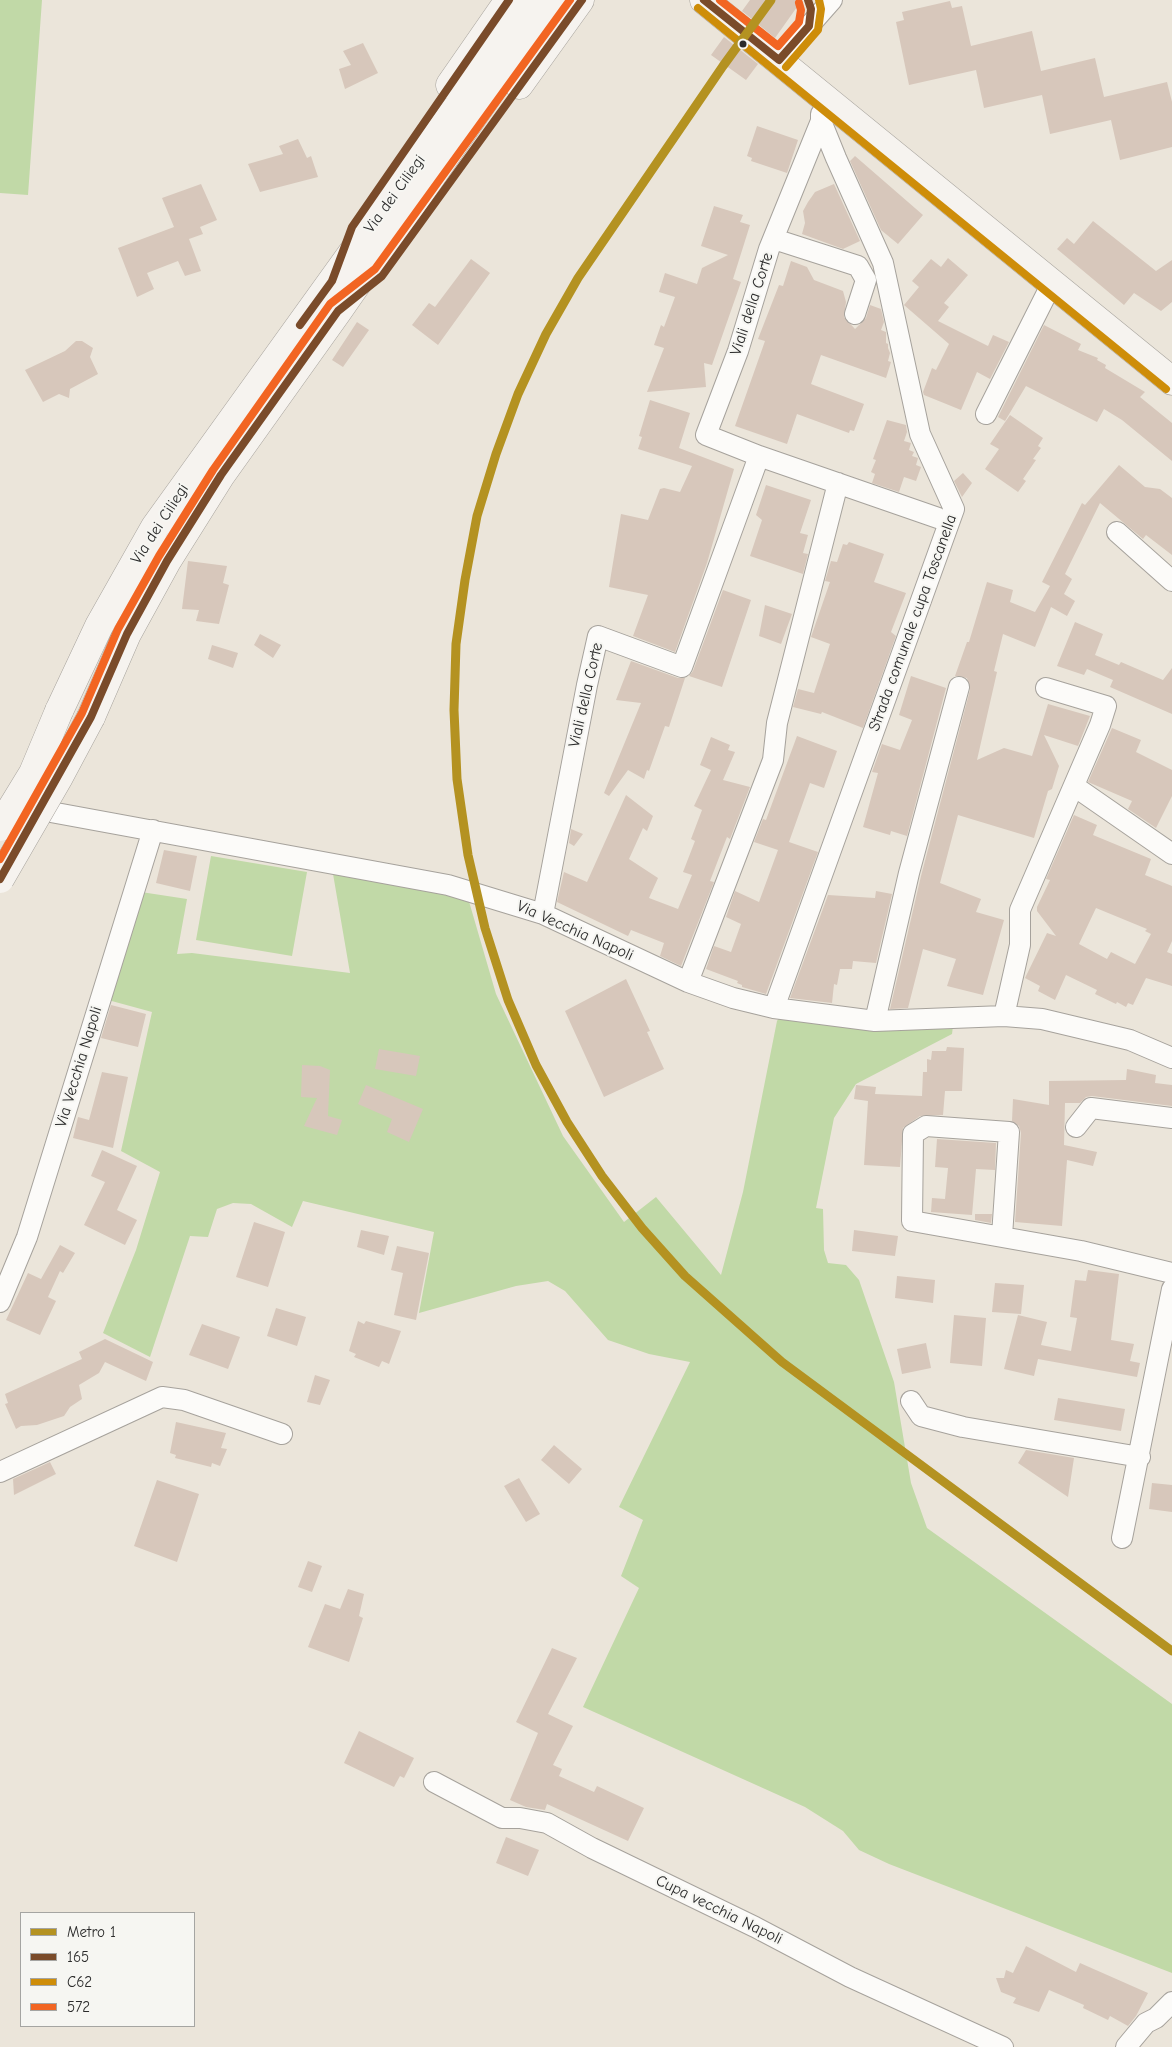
<!DOCTYPE html>
<style>
body{margin:0}
#map{position:relative;width:1172px;height:2047px;overflow:hidden;background:#ebe5da;font-family:"Comic Neue",sans-serif}
canvas{display:block}
.legend{position:absolute;left:20px;top:1912px;width:175px;height:115px;box-sizing:border-box;background:#f6f6f2;border:1px solid #a5a5a2;margin:0;padding:6px 9px;list-style:none;font-size:15px;color:#2b2b2b}
.legend li{display:flex;align-items:center;gap:10px;height:25px}
.legend b{width:25px;border:1px solid #a5a5a2}
</style>
<div id="map">
<canvas width="1172" height="2047"></canvas>
<ul class="legend">
<li><b style="height:6px;background:#b49221"></b>Metro 1</li>
<li><b style="height:6px;background:#7a4b2a"></b>165</li>
<li><b style="height:6px;background:#ce8d09"></b>C62</li>
<li><b style="height:6px;background:#f26522"></b>572</li>
</ul>
</div>
<script>
const context = document.querySelector('canvas').getContext('2d');
context.lineJoin = 'round';
function fillPath(path, color) { context.fillStyle = color; context.fill(path, 'evenodd'); }
const shape = rows => new Path2D(rows.map(r => 'M' + r).join(''));
function stroke(path, color, width, dash) { context.strokeStyle = color; context.lineWidth = width; context.lineCap = dash ? 'butt' : 'round'; context.setLineDash(dash || []); context.stroke(path); }
function write(font, color, halo, rows, align = 'center') {
  context.font = font + ' "Comic Neue",sans-serif'; context.lineWidth = 4; context.setLineDash([]); context.textBaseline = 'middle'; context.strokeStyle = halo; context.fillStyle = color; for (const [text, x, y, turn = 0] of rows) {
    context.save(); context.translate(x, y); context.rotate((+turn || 0) * Math.PI / 180); context.textAlign = isNaN(turn) ? turn : align; if (halo) context.strokeText(text, 0, 0); context.fillText(text, 0, 0); context.restore();
  }
}
fillPath(shape([
 [0,0,42,0,28,195,0,193],
 [211,856,307,872,292,956,196,940],
 [332,868,468,898,496,994,563,1136,624,1222,656,1197,721,1275,743,1192,777,1021,781,1015,953,1026,952,1034,856,1084,834,1118,816,1208,823,1209,824,1250,828,1263,846,1265,859,1280,894,1382,911,1483,927,1528,1172,1704,1172,1973,889,1864,859,1850,843,1831,805,1807,583,1707,639,1588,621,1576,643,1520,619,1507,690,1362,649,1354,608,1340,565,1291,548,1281,516,1286,419,1313,434,1232,303,1201,292,1227,251,1204,233,1203,217,1209,208,1237,190,1236,150,1357,103,1333,136,1250,160,1172,121,1151,152,1012,108,1000,141,892,187,899,177,954,192,953,350,973]
]), '#c1d9a7');
fillPath(shape([
 [750,0,802,0,775,38,742,11],
 [950,1,952,8,962,6,971,46,1032,31,1041,71,1095,58,1104,97,1167,82,1172,102,1172,147,1120,160,1111,120,1050,134,1042,95,984,108,976,70,909,85,896,22,904,20,902,12],
 [724,37,758,64,746,80,711,55],
 [363,43,378,73,345,89,339,69,351,65,343,51],
 [757,126,798,140,787,173,751,161,752,158,747,156],
 [298,139,307,158,311,156,318,177,260,192,248,164,283,154,279,146],
 [855,156,923,215,898,244,881,230,850,161],
 [201,184,217,220,200,227,203,234,189,239,201,271,185,276,178,261,147,273,154,289,137,297,118,248,174,227,162,198],
 [834,184,860,241,843,249,802,234,805,223,803,211,808,202,815,192],
 [714,206,743,215,740,222,750,225,733,279,741,282,712,365,704,363,706,387,647,392,664,348,654,345,661,325,664,327,675,297,659,292,665,273,697,284,702,268,728,255,701,246],
 [1093,221,1156,271,1172,260,1172,302,1161,311,1134,293,1124,305,1057,249,1067,238,1074,244],
 [948,258,968,275,944,303,949,307,938,321,988,346,993,335,1009,342,990,379,977,372,961,410,924,395,923,392,932,368,936,370,949,344,904,305,919,287,912,281,931,259,941,267],
 [471,259,490,273,438,345,412,325,429,303,435,307],
 [791,261,807,267,814,280,843,291,846,302,844,317,855,329,866,318,870,305,881,309,884,322,881,330,886,332,886,343,888,344,888,348,890,353,888,361,891,362,886,378,821,355,811,384,864,404,854,431,850,430,849,433,797,414,787,444,735,426,765,341,758,339,779,285,783,286],
 [357,322,369,330,343,367,332,360],
 [1044,325,1081,344,1078,350,1098,358,1097,360,1106,365,1105,368,1145,392,1140,397,1172,423,1172,461,1122,420,1104,409,1097,422,1026,386,1005,421,998,417],
 [76,341,82,341,93,348,90,357,98,374,70,389,69,398,59,394,43,402,25,370,65,351],
 [650,400,690,413,679,448,734,469,707,563,675,652,633,636,648,595,609,587,621,514,648,520,660,489,664,488,680,492,692,466,638,449,642,437,639,436],
 [1010,415,1043,438,1038,446,1041,448,1033,459,1036,460,1023,479,1026,481,1018,492,985,469,999,449,990,444],
 [887,420,906,425,907,432,904,441,911,443,909,450,914,452,912,456,918,458,916,465,921,467,916,481,904,477,899,492,872,483,875,474,871,472,876,460,873,459],
 [1119,465,1145,487,1160,489,1172,498,1172,555,1146,535,1143,539,1100,503,1065,574,1072,579,1064,594,1075,601,1067,616,1051,607,1035,647,1003,634,994,671,997,672,977,760,1004,748,1032,756,1048,704,1090,716,1078,746,1044,735,1059,766,1052,789,1048,791,1034,838,958,815,940,883,981,899,976,912,1004,920,983,995,947,986,956,959,923,949,908,1008,890,1009,921,876,970,690,967,678,955,676,967,642,969,642,987,582,1013,590,1010,602,1035,612,1050,586,1042,582,1082,503,1085,505],
 [963,473,972,483,962,497,954,481],
 [766,485,811,500,800,533,808,535,803,553,808,554,803,574,750,556,762,520,756,515],
 [849,542,884,554,874,582,906,593,891,632,896,636,863,728,822,712,821,714,793,707,798,689,814,693,830,644,811,637,830,582,825,581,831,561,837,562,843,544,847,545],
 [188,561,227,566,223,583,229,585,219,624,196,621,199,610,182,609],
 [723,590,751,600,722,687,689,676,693,671],
 [765,605,792,614,781,644,759,636],
 [1075,622,1103,634,1095,655,1119,665,1121,662,1163,680,1172,668,1172,714,1110,687,1113,680,1087,669,1084,675,1057,666],
 [260,634,281,645,273,658,254,645],
 [212,645,238,653,233,668,208,659],
 [631,661,678,678,685,678,669,727,665,726,649,771,647,770,644,779,628,770,609,796,604,793,641,703,616,700],
 [911,676,946,688,907,836,891,831,890,835,863,827,878,773,872,772,882,744,900,750,912,720,899,715],
 [1112,728,1141,740,1136,752,1172,770,1172,796,1156,828,1128,809,1132,801,1088,782],
 [797,736,837,751,824,788,810,783,789,842,818,852,766,994,742,987,742,985,737,983,738,981,706,969,714,946,731,952,741,924,726,917,735,891,759,902,778,850,754,842,763,819,766,820],
 [711,737,730,745,728,750,735,752,723,780,750,787,730,839,727,837,710,881,714,882,681,966,660,956,664,943,631,930,628,936,557,902,564,872,587,882,626,795,653,816,647,831,643,828,629,859,658,878,649,898,678,909,692,875,683,872,695,841,691,839,702,810,694,806,711,770,700,765],
 [1074,815,1097,825,1093,835,1151,859,1145,875,1172,886,1172,941,1167,952,1172,954,1172,986,1146,978,1133,1005,1128,1003,1126,1007,1117,1002,1116,1004,1095,994,1097,990,1066,975,1055,1000,1038,991,1040,986,1025,978,1047,933,1056,936,1037,911,1037,907,1050,880,1046,879],
 [1096,908,1147,929,1145,931,1151,934,1135,964,1111,952,1107,959,1079,944],
 [571,829,583,834,574,846,569,843],
 [164,850,197,856,190,891,156,883],
 [876,891,892,894,876,963,853,961,852,969,840,969,837,985,834,984,832,1003,790,998,828,895,875,898],
 [626,979,650,1031,647,1032,664,1069,604,1097,565,1011],
 [111,1005,146,1014,138,1047,101,1038],
 [947,1047,964,1048,962,1091,945,1091,943,1115,920,1116,903,1128,900,1167,864,1165,868,1101,854,1099,856,1085,876,1087,875,1094,922,1096,923,1072,927,1072,927,1059,931,1060,932,1051,946,1051],
 [379,1049,420,1056,416,1076,375,1069],
 [302,1065,320,1066,330,1070,328,1116,342,1120,337,1135,304,1126,317,1098,301,1097],
 [1127,1069,1156,1075,1155,1083,1172,1085,1172,1106,1092,1096,1086,1097,1080,1103,1065,1103,1064,1145,1097,1152,1093,1166,1067,1160,1062,1226,1015,1222,1021,1133,1019,1126,1012,1121,1013,1099,1049,1105,1049,1081,1126,1080],
 [102,1072,128,1077,113,1148,73,1138,78,1117,89,1120],
 [366,1085,423,1109,409,1142,387,1132,392,1119,358,1104],
 [937,1139,996,1143,995,1170,976,1169,972,1215,931,1212,932,1198,945,1199,948,1168,935,1167],
 [102,1150,137,1166,117,1210,137,1220,125,1245,84,1225,105,1182,91,1176],
 [975,1214,992,1214,991,1223,975,1220],
 [254,1222,285,1232,268,1287,236,1277],
 [361,1230,389,1236,384,1255,357,1247],
 [854,1230,898,1236,895,1256,852,1251],
 [60,1245,75,1253,63,1273,60,1271,48,1297,56,1301,40,1335,6,1320,28,1273,41,1279],
 [397,1246,429,1253,416,1320,394,1315,403,1273,391,1270],
 [1088,1270,1119,1274,1111,1340,1134,1344,1130,1361,1140,1363,1137,1377,1038,1359,1034,1376,1004,1369,1018,1315,1047,1322,1041,1345,1071,1351,1077,1318,1070,1317,1075,1280,1086,1281],
 [897,1276,935,1280,933,1303,895,1298],
 [995,1283,1024,1285,1021,1314,992,1312],
 [276,1308,306,1317,297,1346,267,1336],
 [954,1315,986,1318,982,1366,950,1363],
 [358,1321,364,1324,366,1321,401,1331,389,1364,382,1361,379,1367,354,1357,356,1354,349,1351],
 [202,1324,240,1337,228,1369,189,1355],
 [105,1339,153,1362,146,1381,105,1362,99,1373,79,1385,82,1399,70,1407,64,1416,37,1425,21,1426,16,1429,5,1404,8,1403,5,1394,82,1359,79,1352],
 [926,1343,931,1368,902,1374,897,1349],
 [315,1375,330,1380,320,1405,307,1402],
 [1058,1398,1125,1409,1121,1431,1054,1420],
 [176,1422,226,1433,221,1448,227,1449,220,1466,212,1463,211,1467,175,1458,176,1455,170,1453],
 [554,1445,582,1469,569,1484,541,1460],
 [1026,1450,1074,1458,1068,1497,1018,1463],
 [50,1462,56,1474,14,1495,13,1479],
 [519,1478,540,1514,526,1522,504,1486],
 [157,1480,199,1494,177,1562,134,1546],
 [1152,1483,1172,1485,1172,1512,1149,1509],
 [308,1561,322,1566,312,1592,298,1587],
 [348,1589,364,1594,359,1616,363,1618,349,1662,308,1647,325,1604,340,1609],
 [552,1648,577,1658,548,1714,573,1726,553,1765,562,1769,559,1776,594,1792,597,1786,644,1808,628,1841,547,1804,545,1810,526,1807,510,1800,538,1733,516,1722],
 [359,1731,414,1758,404,1778,400,1776,394,1787,344,1763],
 [506,1837,539,1850,528,1876,496,1863],
 [1026,1946,1076,1972,1080,1963,1148,1993,1136,2016,1128,2026,1110,2016,1108,2020,1083,2008,1084,2005,1049,1990,1039,2012,1013,2003,1016,1998,1001,1992,996,1978,1004,1978,1006,1970,1013,1973]
]), '#d7c7bb');
const street = shape([
 [779,60,832,0],
 [774,239,858,266,866,280,855,314],
 [986,414,1052,283],
 [759,456,938,518],
 [1117,532,1172,581],
 [1074,786,1172,854],
 [29,808,448,885,543,914,688,982,733,998,774,1008,875,1021,1004,1016,1042,1019,1130,1040,1172,1058],
 [543,914,587,685,598,636,682,667,759,456,706,435,738,351,769,249,821,121],
 [688,982,773,760,777,723,838,483],
 [774,1008,954,509,920,434,883,263,836,158,821,121,821,114],
 [1004,1016,1020,945,1020,910,1100,725,1106,706,1046,688],
 [875,1021,909,873,959,687],
 [1076,1127,1091,1108,1172,1118],
 [1002,1236,1009,1132,926,1126,913,1134,912,1221,1081,1251,1172,1273],
 [0,1302,27,1237,153,830],
 [911,1401,921,1416,963,1427,1140,1457],
 [0,1472,162,1397,184,1400,282,1434],
 [1122,1538,1172,1289],
 [434,1782,502,1818,520,1818,547,1823,592,1848,755,1927,850,1977,1003,2047],
 [1126,2047,1146,2023,1156,2018,1172,2002]
]);
const secondary = shape([
 [704,0,1172,381],
 [450,85,509,0],
 [519,85,580,0],
 [59,711,99,626,155,527,534,0],
 [91,717,127,634,167,561,221,475,338,311,554,0]
]);
stroke(street, '#a6a29c', 22);
stroke(secondary, '#a6a29c', 29);
stroke(street, '#fcfbf9', 20);
stroke(secondary, '#f6f3ef', 28);
const secondaryBridge = shape([
 [0,827,33,773,59,711],
 [0,879,59,777,91,717]
]);
stroke(secondaryBridge, '#a6a29c', 29, []);
stroke(secondaryBridge, '#f6f3ef', 28);
stroke(shape([
 [704,0,779,60,809,26,811,9,808,0],
 [300,325,332,281,352,227,509,0],
 [0,879,91,717,127,634,167,561,221,475,338,311,382,276,582,0]
]), '#7a4b2a', 8);
stroke(shape([
 [698,8,1166,389],
 [786,67,818,30,821,9,819,0]
]), '#ce8d09', 8);
stroke(shape([
 [720,0,778,46,799,22,801,10,799,3],
 [0,859,82,713,118,629,159,556,213,470,330,304,375,269,570,0]
]), '#f26522', 8);
stroke(shape([
 [771,0,723,66,578,278,546,334,518,394,496,454,477,516,465,580,456,644,454,710,457,779,468,855,485,928,508,1000,536,1065,567,1122,602,1176,642,1228,685,1276,782,1362,1172,1651]
]), '#b49221', 9);
for (const [x, y, r, color] of [
 [743,44,4.5,"#2b2b2b"]
]) { const dot = new Path2D(); dot.arc(x, y, r, 0, 2 * Math.PI); context.fillStyle = color; context.fill(dot); stroke(dot, '#f6f6f2', 2); }
write('16px', '#2b2b2b', '#f6f6f2', [
 ["Via dei Ciliegi",395,194,-54],
 ["Viali della Corte",752,304,-72],
 ["Via dei Ciliegi",160,524,-57],
 ["Strada comunale cupa Toscanella",913,623,-70],
 ["Viali della Corte",586,695,-77],
 ["Via Vecchia Napoli",575,931,24],
 ["Via Vecchia Napoli",79,1067,-73],
 ["Cupa vecchia Napoli",719,1910,26]
]);
</script>
